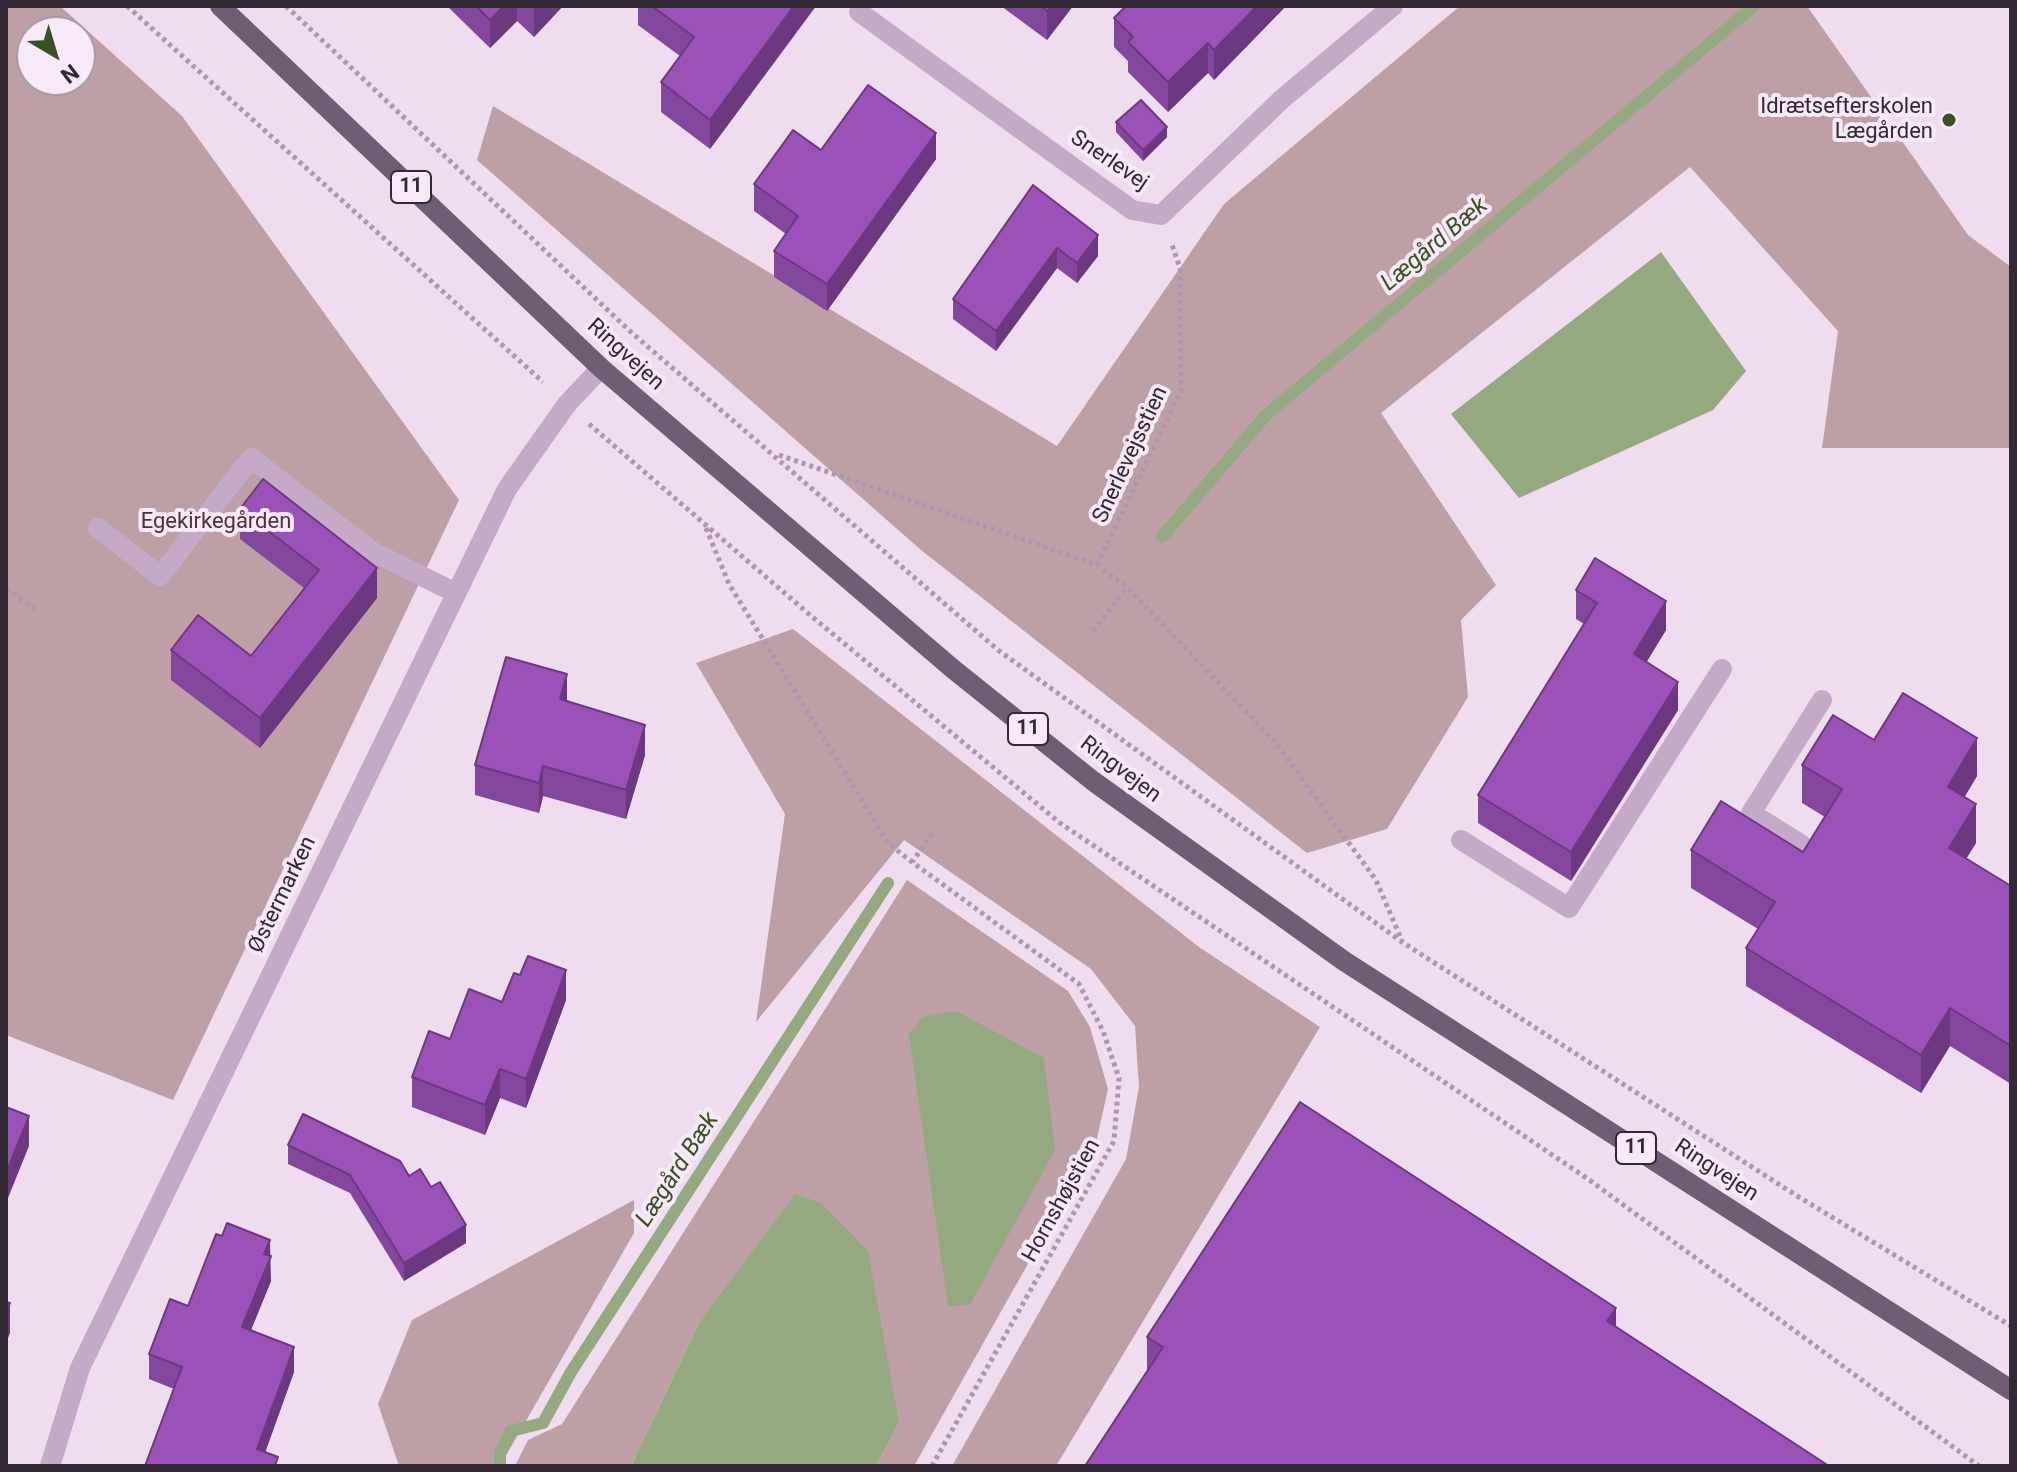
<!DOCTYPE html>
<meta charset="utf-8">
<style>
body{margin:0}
#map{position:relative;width:2017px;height:1472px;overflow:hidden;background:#efddef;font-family:Roboto,sans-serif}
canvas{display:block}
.frame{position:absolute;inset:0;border:8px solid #322934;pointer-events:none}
.north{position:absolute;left:16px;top:16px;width:80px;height:80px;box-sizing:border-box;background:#f7e9f7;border:2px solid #a89ca9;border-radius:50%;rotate:142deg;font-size:22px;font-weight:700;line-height:32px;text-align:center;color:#322934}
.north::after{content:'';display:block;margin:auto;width:28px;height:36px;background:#395123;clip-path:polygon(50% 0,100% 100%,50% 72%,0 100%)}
</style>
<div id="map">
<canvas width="2017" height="1472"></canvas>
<div class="frame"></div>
<div class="north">N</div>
</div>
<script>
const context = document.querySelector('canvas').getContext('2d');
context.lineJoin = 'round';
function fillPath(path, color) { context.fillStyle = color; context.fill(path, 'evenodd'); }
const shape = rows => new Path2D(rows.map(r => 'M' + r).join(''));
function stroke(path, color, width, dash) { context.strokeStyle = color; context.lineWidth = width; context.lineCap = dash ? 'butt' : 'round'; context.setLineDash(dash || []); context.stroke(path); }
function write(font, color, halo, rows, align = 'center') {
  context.font = font + ' Roboto,sans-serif'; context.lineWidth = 8; context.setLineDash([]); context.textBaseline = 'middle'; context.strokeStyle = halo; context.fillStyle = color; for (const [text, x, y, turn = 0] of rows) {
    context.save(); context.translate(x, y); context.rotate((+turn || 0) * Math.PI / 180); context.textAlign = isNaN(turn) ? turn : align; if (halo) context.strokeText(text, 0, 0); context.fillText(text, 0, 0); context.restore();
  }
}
fillPath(shape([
 [6,6,60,6,182,116,459,500,173,1100,6,1035],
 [32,32,80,32,80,80,32,80],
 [1460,6,1807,6,1968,235,2011,267,2011,448,1822,448,1838,331,1690,167,1381,413,1496,585,1461,620,1468,697,1387,829,1307,853,921,550,477,160,493,106,1057,446,1224,204],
 [793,629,1199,947,1320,1027,1056,1466,952,1466,1126,1159,1139,1087,1135,1026,1091,969,904,840,756,1022,785,814,696,663],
 [907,880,1068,991,1090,1027,1108,1089,1096,1143,914,1466,876,1466,899,1423,698,1325,631,1466,515,1466,528,1440,562,1424],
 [634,1200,634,1233,500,1466,399,1466,378,1404,412,1320]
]), '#bd9fa5');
fillPath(shape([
 [1661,252,1746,371,1713,410,1519,498,1451,414],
 [956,1011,1044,1058,1055,1150,970,1305,948,1306,909,1034,923,1017],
 [795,1194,821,1203,868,1251,899,1423,876,1466,631,1466,698,1325]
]), '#94a97f');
stroke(shape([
 [1162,537,1266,415,1754,6],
 [500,1466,500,1453,511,1431,543,1423,571,1372,888,883]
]), '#94a97f', 12);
stroke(shape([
 [127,6,543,382],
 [286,6,632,333,998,650,1402,942,1794,1194,2011,1326],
 [589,424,810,615,1060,823,1588,1179,1979,1466],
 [779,455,1097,565,1127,587,1275,742,1376,880,1402,941],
 [706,528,729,584,888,843,912,862],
 [1097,565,1181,391,1180,268,1171,242],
 [6,589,35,609],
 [1093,631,1127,587],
 [932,1466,1114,1141,1119,1078,1103,1031,1079,984,912,862,933,833]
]), '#af95b2', 5, [4, 4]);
stroke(shape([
 [859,12,1132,210,1161,215,1282,99,1393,6],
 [98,528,160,576,251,458,373,552,456,593],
 [1461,840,1569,908,1722,669],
 [1802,845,1751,813,1822,700],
 [50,1466,80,1368,507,489,567,404,601,368]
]), '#c4aac6', 20);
stroke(shape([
 [220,6,601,368,953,669,1093,781,1344,961,2011,1390]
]), '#705c75', 20);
fillPath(shape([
 [447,6,563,6,534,37,517,21,490,48],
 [638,6,816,6,710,149,661,112,661,82,680,56,638,25],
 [1001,6,1073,6,1047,40],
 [1286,6,1214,80,1208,73,1168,112,1128,72,1128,61,1114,47,1114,18],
 [1116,122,1167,137,1143,161,1116,132],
 [821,150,936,159,827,311,774,277,774,251,786,234,754,211,754,184],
 [1033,185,1098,256,1077,283,1057,268,996,351,953,319,953,299],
 [240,509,377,598,260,748,171,680,171,650,251,656,304,588,240,539],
 [1576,590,1666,630,1646,662,1678,710,1571,881,1478,823,1478,795,1584,624,1576,619],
 [567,701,645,755,626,819,543,796,539,813,475,795,475,765],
 [1874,740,1977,776,1964,797,1976,843,1966,859,2011,886,2011,1084,1950,1046,1921,1093,1746,986,1746,948,1758,929,1691,888,1691,850,1803,852,1825,817,1802,803,1802,765],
 [520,975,566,1000,526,1108,500,1098,485,1135,412,1107,412,1077,450,1039,502,1002],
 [288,1145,409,1176,466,1243,404,1281,350,1193,288,1164],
 [271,1281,251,1330,294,1372,265,1453,278,1466,174,1389,149,1379,149,1354,188,1306],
 [1616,1327,1147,1372,1147,1337]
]), '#84479e');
fillPath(shape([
 [504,6,517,6,517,21,490,48,490,20],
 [536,6,563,6,534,37,534,8],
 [794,6,816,6,710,149,710,120],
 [1051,6,1073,6,1047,40,1047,11],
 [1257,6,1286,6,1214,80,1214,50],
 [1208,43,1208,73,1168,112,1168,82],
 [1167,127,1167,137,1143,161,1143,150],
 [936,133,936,159,827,311,827,284],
 [1098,235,1098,256,1077,283,1077,263],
 [1057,248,1057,268,996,351,996,331],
 [377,568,377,598,260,748,260,718],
 [1666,601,1666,630,1634,683,1634,654],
 [567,674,567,704,560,699],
 [1678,682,1678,710,1571,881,1571,852],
 [645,725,645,755,626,819,626,790],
 [1977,738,1977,776,1948,825,1948,787],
 [543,766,543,796,539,813,539,783],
 [1976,804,1976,843,1949,886,1949,848],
 [566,970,566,1000,526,1108,526,1079],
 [1950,1008,1950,1046,1921,1093,1921,1055],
 [500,1069,500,1098,485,1135,485,1105],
 [29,1116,29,1146,6,1203,6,1173],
 [466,1225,466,1243,404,1281,404,1263],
 [270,1240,271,1281,242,1352,242,1327,264,1254],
 [10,1303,10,1333,6,1343,6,1313],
 [1616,1308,1616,1346,1607,1321],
 [294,1347,294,1372,260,1466,257,1449]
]), '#6c3981');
const building = shape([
 [476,6,504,6,490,20,476,6],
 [652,6,794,6,710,120,661,82,694,37,652,6],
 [1041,6,1051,6,1047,11,1041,6],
 [1126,6,1257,6,1214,50,1208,43,1168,82,1128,42,1133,37,1114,18,1126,6],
 [868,85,936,133,827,284,774,251,798,216,754,184,793,130,821,150,868,85],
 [1141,100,1167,127,1143,150,1116,122,1141,100],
 [1033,185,1098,235,1077,263,1057,248,996,331,953,299,1033,185],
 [263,479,377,568,260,718,171,650,198,615,251,656,319,570,240,509,263,479],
 [1595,558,1666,601,1634,654,1678,682,1571,852,1478,795,1597,603,1576,590,1595,558],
 [506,657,567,674,560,699,645,725,626,790,543,766,539,783,475,765,506,657],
 [1903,693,1977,738,1948,787,1976,804,1949,848,2011,886,2011,1046,1950,1008,1921,1055,1746,948,1775,902,1691,850,1721,801,1803,852,1842,789,1802,765,1833,715,1874,740,1903,693],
 [528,956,566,970,526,1079,500,1069,485,1105,412,1077,429,1031,450,1039,469,989,502,1002,514,973,520,975,528,956],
 [1300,1102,1616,1308,1607,1321,1829,1466,1085,1466,1163,1347,1147,1337,1300,1102],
 [6,1107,29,1116,6,1173,6,1107],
 [303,1114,400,1161,409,1176,420,1169,431,1187,440,1182,466,1225,404,1263,350,1175,288,1145,303,1114],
 [227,1223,270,1240,264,1254,271,1256,242,1327,294,1347,257,1449,278,1457,275,1466,145,1466,182,1367,149,1354,170,1299,188,1306,216,1234,222,1236,227,1223],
 [6,1302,10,1303,6,1313,6,1302]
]);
fillPath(building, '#9a52b8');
stroke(building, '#6c3981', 2);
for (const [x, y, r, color] of [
 [1949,120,8,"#395123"]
]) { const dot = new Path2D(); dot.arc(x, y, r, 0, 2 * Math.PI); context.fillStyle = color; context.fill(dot); stroke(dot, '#f7e9f7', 3); }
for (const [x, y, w] of [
 [411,187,40],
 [1028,729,40],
 [1636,1148,40]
]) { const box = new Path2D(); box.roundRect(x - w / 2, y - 16, w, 32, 6); context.fillStyle = '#f7e9f7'; context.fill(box); stroke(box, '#322934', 2); }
write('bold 20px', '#322934', null, [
 ["11",411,187],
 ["11",1028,729],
 ["11",1636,1148]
]);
write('22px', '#322934', '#f7e9f7', [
 ["Idrætsefterskolen",1933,107],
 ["Lægården",1933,132]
], 'right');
write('22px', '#322934', '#f7e9f7', [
 ["Snerlevej",1109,161,34],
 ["Ringvejen",625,355,42],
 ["Snerlevejsstien",1131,455,-65],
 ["Ringvejen",1120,770,37],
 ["Østermarken",283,895,-64],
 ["Ringvejen",1716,1171,33],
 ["Hornshøjstien",1062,1201,-61]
]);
write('22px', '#503035', '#f7e9f7', [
 ["Egekirkegården",216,522]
]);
write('italic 24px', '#395123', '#f7e9f7', [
 ["Lægård Bæk",1435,245,-40],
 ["Lægård Bæk",678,1170,-57]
]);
</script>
